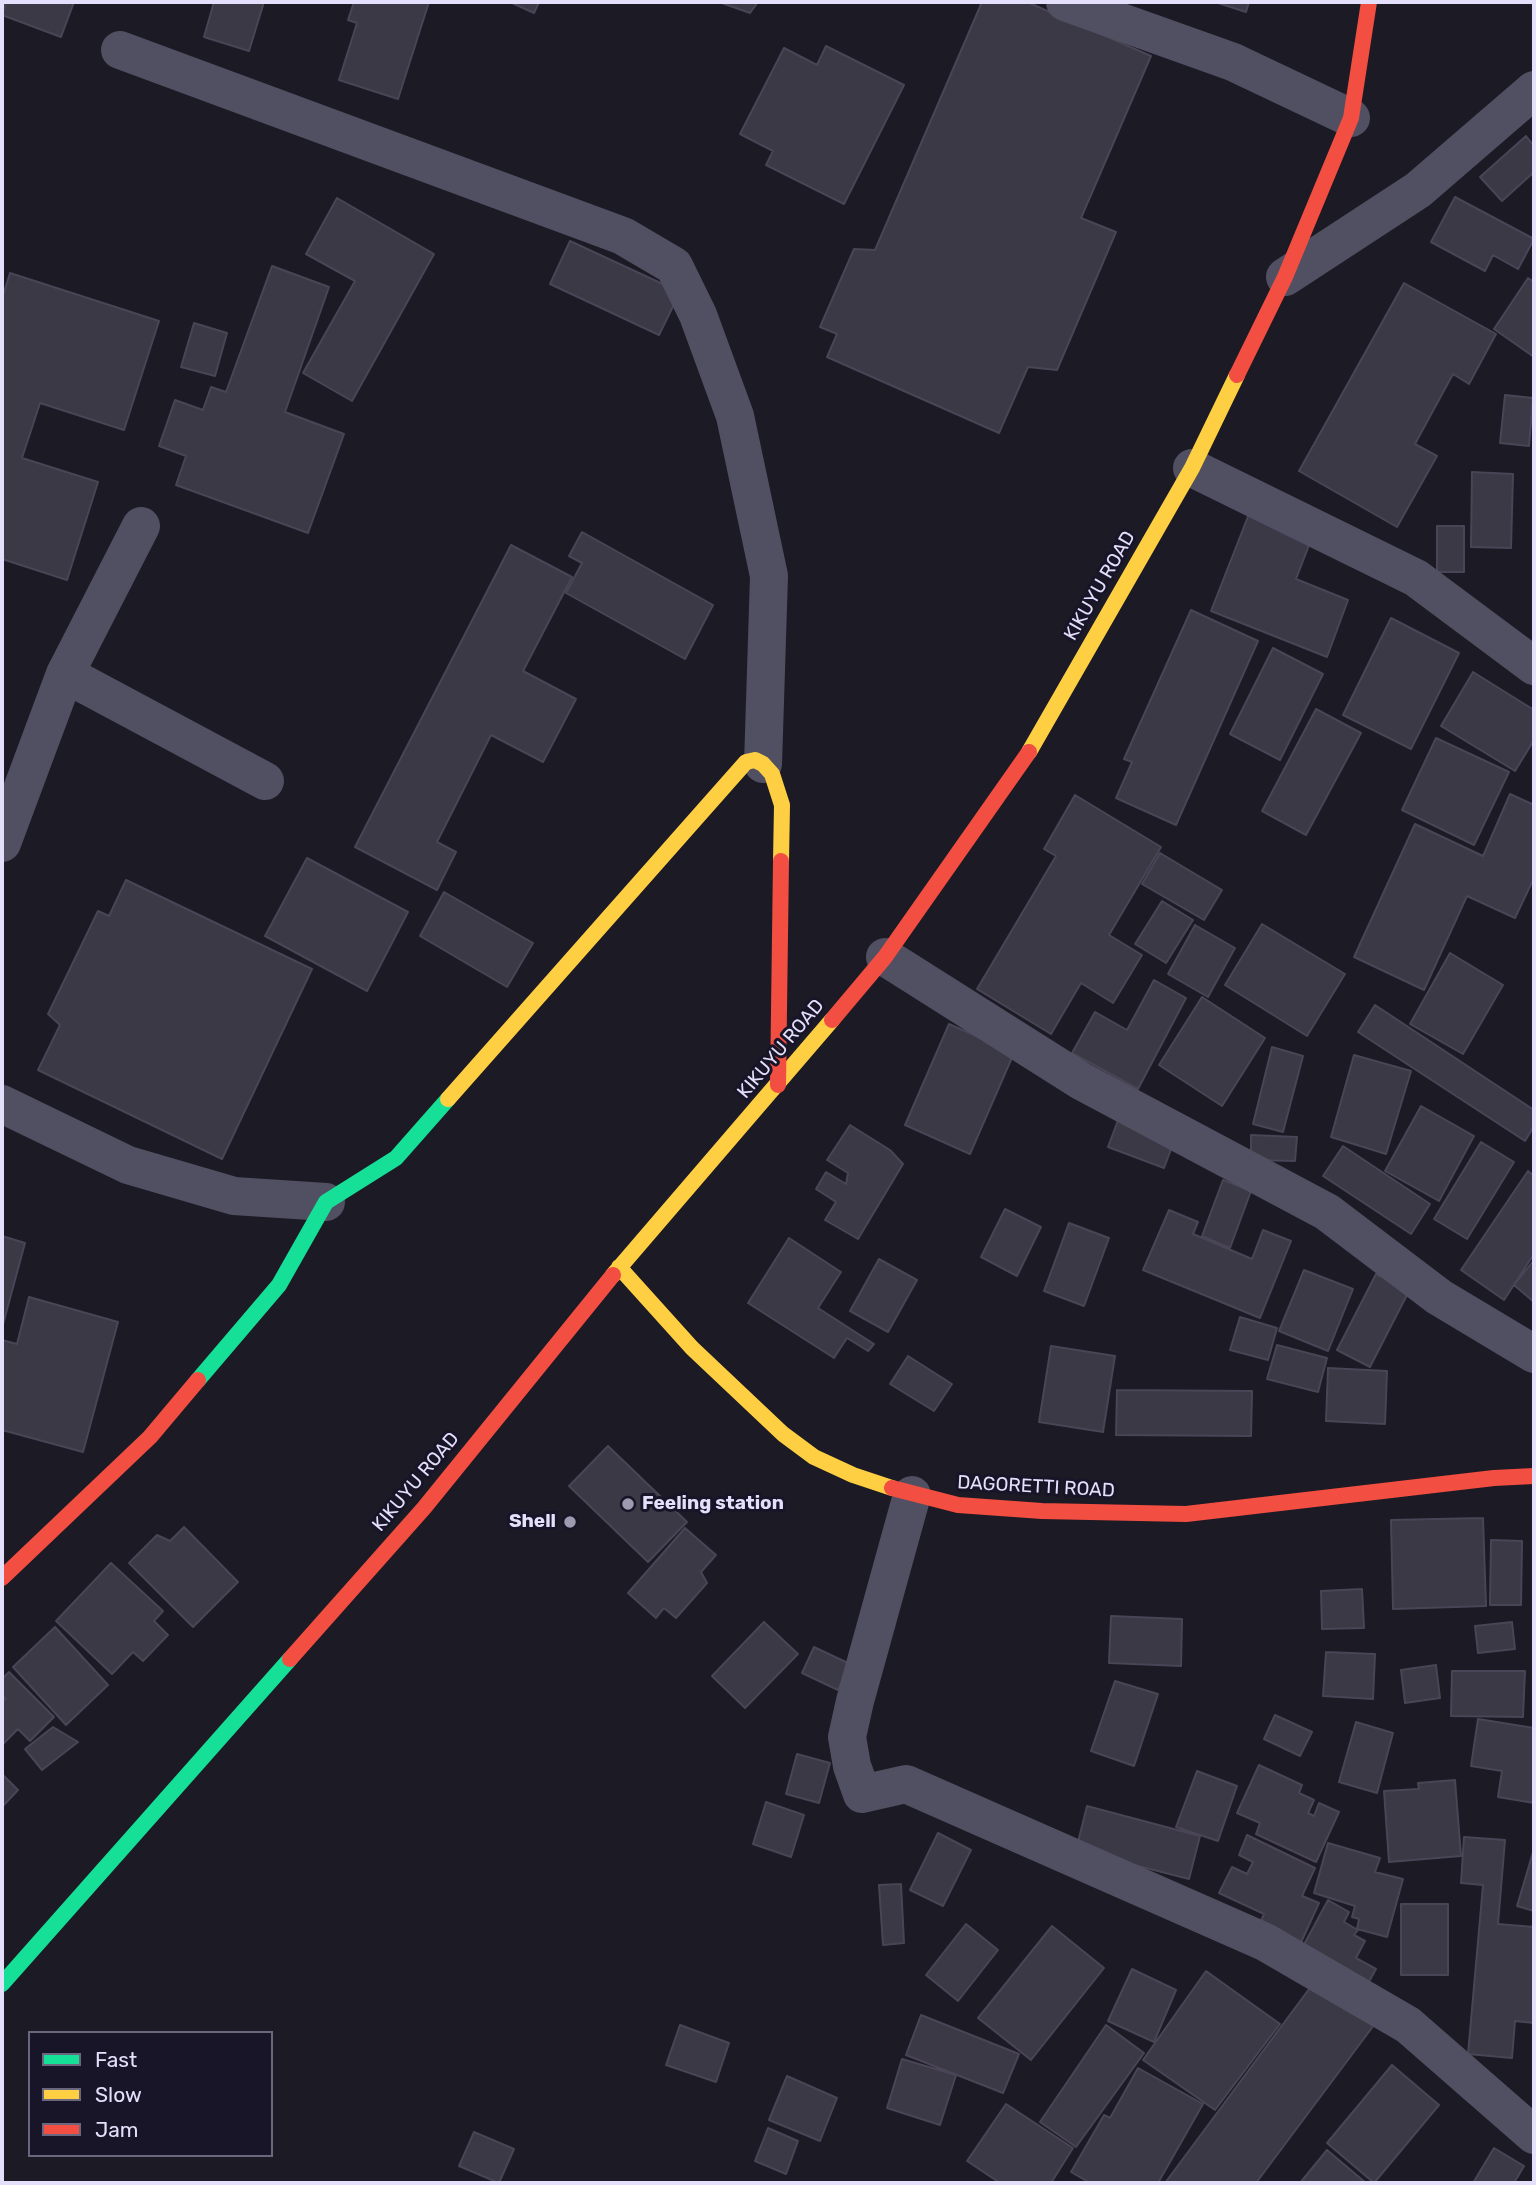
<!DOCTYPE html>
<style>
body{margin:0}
#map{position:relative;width:1536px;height:2185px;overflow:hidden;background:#1c1a24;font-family:Rubik,sans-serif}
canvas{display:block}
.frame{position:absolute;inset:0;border:4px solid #e4e0fb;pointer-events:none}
.legend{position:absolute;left:28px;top:2031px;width:245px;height:126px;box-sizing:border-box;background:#181529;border:2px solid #6a667d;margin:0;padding:9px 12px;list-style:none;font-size:21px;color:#e4e0fb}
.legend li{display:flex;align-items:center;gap:14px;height:35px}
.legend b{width:35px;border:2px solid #6a667d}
</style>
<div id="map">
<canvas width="1536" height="2185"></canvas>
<div class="frame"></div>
<ul class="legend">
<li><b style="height:9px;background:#16e098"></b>Fast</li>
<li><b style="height:9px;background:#ffcf43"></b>Slow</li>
<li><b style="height:9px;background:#f24e42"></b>Jam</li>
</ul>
</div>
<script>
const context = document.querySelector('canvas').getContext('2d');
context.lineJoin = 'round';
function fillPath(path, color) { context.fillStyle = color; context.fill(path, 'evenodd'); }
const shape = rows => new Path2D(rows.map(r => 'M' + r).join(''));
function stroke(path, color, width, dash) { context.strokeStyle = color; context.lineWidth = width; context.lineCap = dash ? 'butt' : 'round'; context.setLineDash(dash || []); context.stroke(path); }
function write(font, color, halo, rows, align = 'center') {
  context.font = font + ' Rubik,sans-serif'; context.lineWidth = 6; context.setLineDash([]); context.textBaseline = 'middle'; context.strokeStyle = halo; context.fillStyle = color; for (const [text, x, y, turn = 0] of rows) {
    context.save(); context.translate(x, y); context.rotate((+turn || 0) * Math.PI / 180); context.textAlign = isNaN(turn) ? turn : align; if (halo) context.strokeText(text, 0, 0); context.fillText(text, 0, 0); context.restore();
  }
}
const building = shape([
 [6,2,74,2,61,37,2,15,6,2],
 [214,2,264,2,249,51,204,37,214,2],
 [354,2,429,2,398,99,339,80,357,23,348,20,354,2],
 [510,2,539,2,534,13,510,2],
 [719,2,758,2,750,13,719,2],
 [982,2,1027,2,1151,56,1081,218,1116,232,1057,370,1028,367,999,433,827,357,837,334,820,327,854,249,875,250,982,2],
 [1215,2,1249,2,1246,12,1215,2],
 [826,46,904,85,844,204,766,165,773,151,740,134,784,48,817,65,826,46],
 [1526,136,1534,146,1534,172,1502,201,1480,177,1526,136],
 [1455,197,1534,239,1518,269,1493,255,1485,271,1431,242,1455,197],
 [337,198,434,254,352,401,303,373,355,281,306,254,337,198],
 [570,241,680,292,659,335,550,284,570,241],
 [272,266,329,287,285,412,344,434,308,533,176,485,186,456,159,446,175,400,203,410,211,387,226,392,272,266],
 [10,273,159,321,124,430,40,403,22,458,98,482,67,580,2,559,2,299,10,273],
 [1528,278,1534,282,1534,357,1494,329,1528,278],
 [1404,283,1496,334,1469,384,1453,374,1415,444,1437,456,1397,527,1299,471,1404,283],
 [194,323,227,333,215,376,181,367,194,323],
 [1505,395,1533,398,1529,446,1500,443,1505,395],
 [1472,472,1513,474,1511,548,1471,547,1472,472],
 [1249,514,1311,540,1296,579,1348,600,1327,657,1211,611,1249,514],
 [1437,526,1464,526,1464,572,1437,572,1437,526],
 [582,532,713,605,685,659,566,593,582,563,569,556,582,532],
 [511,545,572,577,523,671,576,699,543,762,491,735,437,842,456,852,437,890,355,847,511,545],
 [1191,610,1258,641,1176,825,1116,798,1132,762,1124,759,1191,610],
 [1391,618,1459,653,1411,749,1343,715,1391,618],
 [1273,648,1323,674,1280,760,1230,734,1273,648],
 [1473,672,1534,710,1534,740,1515,771,1441,726,1473,672],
 [1316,709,1361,733,1306,835,1262,811,1316,709],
 [1436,738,1509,772,1474,845,1402,810,1436,738],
 [1510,794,1534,805,1534,878,1515,918,1467,896,1424,990,1354,957,1415,824,1483,856,1510,794],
 [1075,795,1161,847,1109,935,1142,955,1113,1003,1081,983,1051,1034,977,989,1056,856,1044,849,1075,795],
 [1160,853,1222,890,1204,920,1142,884,1160,853],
 [307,858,408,912,367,991,265,936,307,858],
 [126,880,312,969,222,1159,38,1070,60,1025,48,1014,98,911,109,916,126,880],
 [444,892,533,943,507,987,420,936,444,892],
 [1162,901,1193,920,1166,963,1135,944,1162,901],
 [1262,924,1345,974,1307,1036,1225,985,1262,924],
 [1195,925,1235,948,1208,997,1168,974,1195,925],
 [1450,953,1503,985,1463,1054,1410,1024,1450,953],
 [1154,980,1186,998,1138,1089,1072,1053,1095,1012,1127,1030,1154,980],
 [1202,997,1265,1038,1222,1106,1159,1065,1202,997],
 [1375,1005,1534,1110,1534,1126,1525,1141,1358,1032,1375,1005],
 [949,1024,1014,1053,970,1154,905,1125,949,1024],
 [1272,1047,1303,1056,1283,1132,1253,1124,1272,1047],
 [1354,1055,1411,1071,1386,1154,1331,1137,1354,1055],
 [1421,1106,1474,1136,1439,1201,1385,1171,1421,1106],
 [1120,1115,1176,1136,1164,1168,1108,1147,1120,1115],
 [850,1125,890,1150,903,1164,858,1239,825,1220,836,1202,816,1189,826,1172,846,1184,848,1173,827,1160,850,1125],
 [1251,1135,1297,1137,1295,1161,1251,1160,1251,1135],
 [1481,1142,1514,1162,1467,1239,1434,1219,1481,1142],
 [1343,1146,1430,1204,1411,1234,1323,1176,1343,1146],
 [1528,1171,1534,1176,1534,1254,1504,1300,1461,1270,1528,1171],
 [1223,1180,1251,1191,1230,1248,1202,1236,1223,1180],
 [1005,1209,1041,1227,1017,1276,981,1257,1005,1209],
 [1169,1210,1198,1222,1193,1234,1252,1259,1263,1230,1291,1241,1260,1318,1143,1270,1169,1210],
 [1069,1223,1109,1238,1084,1306,1044,1291,1069,1223],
 [2,1236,25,1243,2,1328,2,1236],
 [789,1238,841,1272,818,1308,874,1344,868,1351,847,1338,834,1358,748,1303,789,1238],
 [879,1259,917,1280,888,1332,850,1311,879,1259],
 [1534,1260,1534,1302,1514,1285,1534,1260],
 [1304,1270,1353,1289,1328,1351,1279,1331,1304,1270],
 [1376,1274,1409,1291,1370,1367,1337,1350,1376,1274],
 [29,1297,118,1322,83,1452,2,1430,2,1340,17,1344,29,1297],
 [1240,1317,1277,1328,1268,1360,1230,1350,1240,1317],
 [1277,1345,1327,1358,1318,1392,1267,1379,1277,1345],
 [1051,1346,1115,1356,1103,1432,1039,1422,1051,1346],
 [908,1356,952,1384,934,1411,890,1384,908,1356],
 [1328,1368,1387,1371,1385,1424,1326,1421,1328,1368],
 [1117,1390,1252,1391,1251,1436,1116,1435,1117,1390],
 [608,1446,687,1522,648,1562,569,1486,608,1446],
 [1483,1518,1486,1606,1393,1609,1391,1520,1483,1518],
 [184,1527,238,1582,193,1627,129,1563,157,1535,170,1541,184,1527],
 [685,1528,716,1555,701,1572,707,1583,676,1618,664,1608,656,1618,628,1593,685,1528],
 [1491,1540,1522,1541,1521,1605,1490,1605,1491,1540],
 [111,1563,163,1611,154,1621,168,1635,143,1661,133,1652,112,1674,56,1621,111,1563],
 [1362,1589,1364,1628,1322,1629,1321,1591,1362,1589],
 [1111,1616,1182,1619,1181,1666,1109,1663,1111,1616],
 [764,1622,798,1654,745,1708,712,1676,764,1622],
 [1512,1622,1515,1649,1478,1653,1475,1626,1512,1622],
 [55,1627,108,1685,66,1725,13,1667,55,1627],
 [814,1647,850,1664,838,1690,802,1673,814,1647],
 [1326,1652,1375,1654,1373,1699,1323,1696,1326,1652],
 [1436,1665,1440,1698,1405,1703,1401,1670,1436,1665],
 [1452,1671,1525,1671,1523,1717,1451,1716,1452,1671],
 [9,1672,54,1717,30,1741,18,1729,2,1745,2,1702,6,1699,2,1695,2,1679,9,1672],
 [1115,1681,1158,1694,1134,1766,1091,1751,1115,1681],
 [1275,1715,1312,1732,1300,1756,1264,1739,1275,1715],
 [1478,1719,1534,1728,1534,1803,1498,1797,1502,1771,1471,1766,1478,1719],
 [1356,1722,1393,1733,1377,1793,1339,1782,1356,1722],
 [53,1727,78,1742,42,1770,25,1749,53,1727],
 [797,1754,830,1763,819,1803,786,1794,797,1754],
 [1259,1765,1302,1785,1299,1793,1314,1800,1308,1813,1314,1816,1319,1803,1339,1812,1316,1862,1256,1834,1260,1823,1237,1813,1259,1765],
 [1197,1771,1237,1786,1218,1841,1176,1827,1197,1771],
 [2,1774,18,1790,2,1807,2,1774],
 [1455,1780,1461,1856,1389,1862,1384,1791,1419,1789,1418,1783,1455,1780],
 [766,1802,804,1815,791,1857,753,1844,766,1802],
 [1087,1806,1200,1836,1189,1879,1076,1850,1087,1806],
 [938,1833,971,1850,943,1906,910,1890,938,1833],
 [1247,1835,1315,1868,1302,1896,1319,1903,1298,1949,1257,1930,1264,1914,1219,1893,1232,1867,1247,1874,1253,1862,1239,1855,1247,1835],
 [1464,1837,1505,1840,1498,1924,1534,1927,1534,2023,1515,2021,1512,2058,1468,2054,1483,1885,1461,1883,1464,1837],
 [1328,1843,1380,1858,1375,1872,1403,1879,1387,1937,1357,1929,1359,1919,1352,1917,1355,1906,1314,1893,1328,1843],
 [1534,1849,1534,1911,1517,1906,1534,1849],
 [901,1884,904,1943,883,1945,879,1885,901,1884],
 [1328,1900,1349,1912,1344,1922,1358,1930,1354,1935,1365,1941,1356,1958,1376,1969,1365,1989,1300,1952,1328,1900],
 [1401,1904,1448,1904,1448,1975,1401,1975,1401,1904],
 [966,1924,998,1950,958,2001,926,1975,966,1924],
 [1052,1926,1104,1968,1031,2060,978,2018,1052,1926],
 [1132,1969,1176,1990,1154,2042,1108,2021,1132,1969],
 [1206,1971,1280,2024,1215,2110,1143,2060,1206,1971],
 [1315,1981,1374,2025,1256,2183,1165,2183,1315,1981],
 [921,2015,1019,2054,1003,2093,906,2055,921,2015],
 [680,2025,729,2043,716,2082,666,2065,680,2025],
 [1106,2025,1144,2053,1076,2147,1040,2122,1106,2025],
 [902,2059,956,2075,940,2125,887,2108,902,2059],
 [1392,2065,1439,2105,1374,2183,1327,2143,1392,2065],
 [1138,2068,1203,2104,1158,2183,1090,2183,1071,2172,1104,2115,1110,2118,1138,2068],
 [787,2076,837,2098,820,2141,769,2120,787,2076],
 [1006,2104,1073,2148,1051,2183,1000,2183,967,2161,1006,2104],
 [768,2128,798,2141,786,2174,755,2161,768,2128],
 [474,2132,514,2149,499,2183,459,2166,474,2132],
 [1494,2148,1524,2166,1514,2183,1473,2183,1494,2148],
 [1327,2150,1366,2183,1300,2183,1327,2150]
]);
fillPath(building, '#3b3945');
stroke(building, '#494556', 2);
stroke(shape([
 [1065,2,1233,62,1351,118],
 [120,50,623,236,674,266,698,315,735,416,769,576,763,764],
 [1285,277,1418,190,1534,90],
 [1192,468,1416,578,1534,666],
 [65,674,265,781],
 [2,843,65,674,141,526],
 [885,957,1081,1081,1327,1212,1439,1297,1534,1354],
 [2,1104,128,1165,234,1196,326,1202],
 [912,1495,855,1701,847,1737,852,1766,862,1794,906,1784,1265,1942,1408,2025,1534,2135]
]), '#515063', 38);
stroke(shape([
 [198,1380,279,1285,326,1202,396,1158,448,1099],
 [2,1984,290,1659]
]), '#16e098', 16);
stroke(shape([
 [1029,752,1192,468,1237,375],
 [448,1099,746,762,755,760,763,764,772,774,782,805,781,861],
 [619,1267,692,1348,783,1434,814,1457,853,1475,892,1488],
 [613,1275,832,1020]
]), '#ffcf43', 16);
stroke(shape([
 [1237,375,1285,277,1351,118,1369,2],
 [832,1020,885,957,1029,752],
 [778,1085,781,861],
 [892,1488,958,1505,1042,1511,1186,1514,1494,1478,1534,1476],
 [2,1578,150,1437,198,1380],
 [290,1659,424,1508,613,1275]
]), '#f24e42', 16);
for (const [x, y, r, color] of [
 [628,1504,7,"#9e9bb0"],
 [570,1522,7,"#9e9bb0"]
]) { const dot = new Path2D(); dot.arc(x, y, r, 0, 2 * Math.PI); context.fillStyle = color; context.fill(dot); stroke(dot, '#181529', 2.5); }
write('19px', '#e4e0fb', '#181529', [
 ["KIKUYU ROAD",1100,586,-60],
 ["KIKUYU ROAD",781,1049,-50],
 ["KIKUYU ROAD",416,1482,-50],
 ["DAGORETTI ROAD",1036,1487,3]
]);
write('bold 19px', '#e4e0fb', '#181529', [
 ["Feeling station",642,1504],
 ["Shell",556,1522,"right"]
], 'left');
</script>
